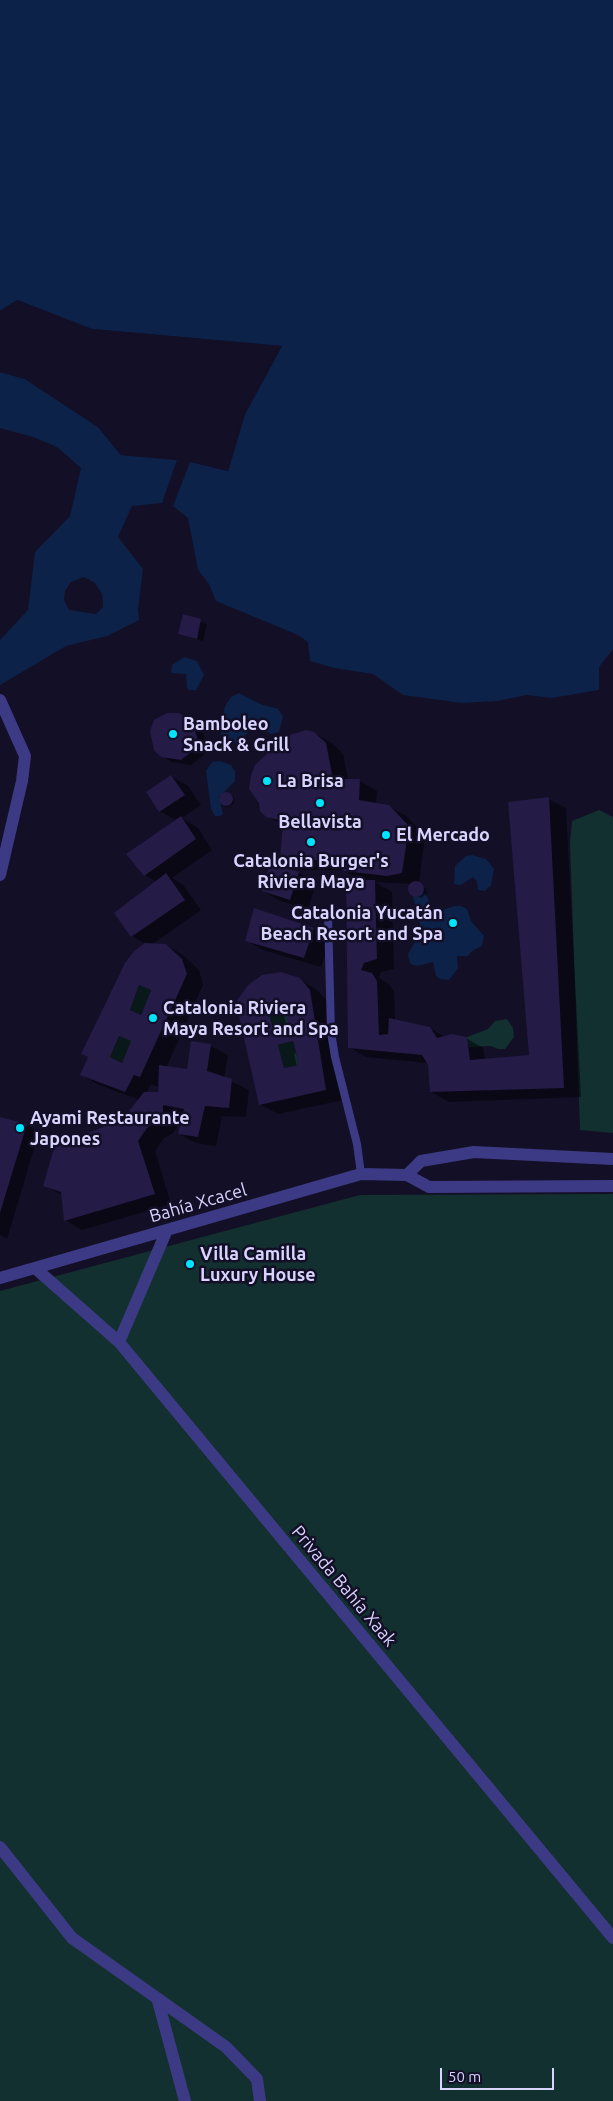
<!DOCTYPE html>
<meta charset="utf-8">
<style>
body{margin:0}
#map{position:relative;width:613px;height:2101px;overflow:hidden;background:#130f26;font-family:Ubuntu,sans-serif}
canvas{display:block}
.scale{position:absolute;left:440px;top:2068px;width:114px;height:22px;box-sizing:border-box;border:2px solid #d9d4ff;border-top:0;padding-left:6px;font-size:15px;line-height:18px;white-space:nowrap;color:#d9d4ff;-webkit-text-stroke:4px #130f26;paint-order:stroke}
</style>
<div id="map">
<canvas width="613" height="2101"></canvas>
<div class="scale">50 m</div>
</div>
<script>
const context = document.querySelector('canvas').getContext('2d');
context.lineJoin = 'round';
function fillPath(path, color) { context.fillStyle = color; context.fill(path, 'evenodd'); }
const shape = rows => new Path2D(rows.map(r => 'M' + r).join(''));
function stroke(path, color, width, dash) { context.strokeStyle = color; context.lineWidth = width; context.lineCap = dash ? 'butt' : 'round'; context.setLineDash(dash || []); context.stroke(path); }
function write(font, color, halo, rows, align = 'center') {
  context.font = font + ' Ubuntu,sans-serif'; context.lineWidth = 5; context.setLineDash([]); context.textBaseline = 'middle'; context.strokeStyle = halo; context.fillStyle = color; for (const [text, x, y, turn = 0] of rows) {
    context.save(); context.translate(x, y); context.rotate((+turn || 0) * Math.PI / 180); context.textAlign = isNaN(turn) ? turn : align; if (halo) context.strokeText(text, 0, 0); context.fillText(text, 0, 0); context.restore();
  }
}
fillPath(shape([
 [599,810,613,817,613,1133,580,1130,570,843,572,821],
 [139,985,151,990,141,1015,130,1010],
 [283,1002,290,1029,274,1033,267,1005],
 [507,1019,513,1028,514,1037,505,1049,498,1049,491,1046,469,1047,467,1037,488,1029,495,1021],
 [119,1036,131,1041,122,1063,110,1057],
 [293,1041,299,1065,284,1068,278,1045],
 [613,1194,613,2101,0,2101,0,1291,360,1195]
]), '#12302f');
fillPath(shape([
 [0,0,613,0,613,649,599,667,599,690,552,698,526,695,498,701,462,703,403,695,373,674,334,668,310,661,308,642,298,635,216,601,209,584,198,570,188,518,173,506,190,462,228,471,245,414,282,346,92,329,17,300,0,311],
 [0,372,25,379,98,427,121,455,177,460,162,503,132,506,118,537,143,569,138,609,139,620,107,636,66,646,0,685,0,640,28,610,35,552,70,516,81,468,57,447,33,437,0,428],
 [84,577,95,583,102,594,103,607,96,614,69,610,64,600,65,591,71,582],
 [184,657,197,661,204,675,196,690,189,690,187,688,186,674,171,673,172,665],
 [239,693,260,704,278,709,283,716,279,732,271,734,261,729,251,730,238,742,232,743,223,739,220,731,225,706,231,697],
 [220,761,231,765,235,771,235,781,219,797,223,814,220,816,215,816,211,809,206,771,212,762],
 [472,855,486,859,494,869,491,885,485,891,478,890,477,881,473,877,461,885,454,884,455,866,466,856],
 [424,892,433,908,438,911,455,906,461,906,467,909,471,921,484,936,482,946,472,951,468,956,457,956,458,968,449,980,440,979,436,976,433,962,417,966,411,964,409,960,408,954,415,942,420,925,413,897,418,897]
]), '#0c2248');
fillPath(shape([
 [17,300,92,329,282,346,245,414,228,471,188,461,190,459,227,468,243,413,278,348,91,331,17,302,0,313,0,311],
 [0,370,26,377,99,425,123,453,177,458,179,460,121,455,98,427,25,379,0,372]
]), '#130f26');
fillPath(shape([
 [183,616,207,624,203,641,179,634],
 [188,719,201,729,206,743,204,755,191,765,172,762,162,756],
 [314,733,332,743,343,754,348,780,360,781,377,791,376,804,388,806,406,816,425,836,419,883,426,889,427,893,421,898,410,892,411,884,375,882,392,892,394,969,381,972,379,978,389,984,394,992,395,1020,429,1028,445,1037,466,1038,483,1048,485,1060,530,1056,548,799,566,808,581,1097,449,1102,431,1092,428,1063,366,1057,349,1047,364,882,343,870,299,870,281,860,284,826,267,816],
 [171,776,188,786,201,805,182,818,198,828,212,850,172,878,183,885,201,910,151,945,166,945,183,955,199,970,203,985,166,1068,188,1070,211,1046,228,1055,224,1078,249,1090,246,1117,222,1116,216,1146,196,1143,179,1134,184,1115,179,1114,180,1123,173,1133,164,1138,155,1151,171,1204,82,1230,65,1220,62,1195,44,1185,123,1121,140,1100,99,1085,82,1075,89,1058,82,1054,146,944,132,936,157,882,145,875,177,821,160,811,147,792],
 [151,1084,159,1087,159,1093,146,1094],
 '220 800a7 7 0 1 1 14 0a7 7 0 1 1-14 0Z',
 [299,873,316,883,308,909,280,901,263,891],
 [255,909,314,929,331,939,321,967,263,950,246,940],
 [299,979,317,990,327,1001,343,1100,278,1114,260,1104,238,1002],
 [287,1014,291,1030,288,1031,284,1015],
 [297,1053,300,1066,297,1066,294,1054],
 [0,1118,27,1125,39,1132,7,1239,0,1235]
]), '#0007');
fillPath(shape([
 [183,614,201,619,197,639,178,634],
 [167,713,179,713,192,722,197,737,195,749,181,760,161,757,154,750,150,731,154,720],
 [306,730,314,732,326,743,333,779,360,779,359,800,389,805,409,826,402,873,387,876,344,871,329,860,280,860,283,821,266,817,260,811,259,803,249,789,251,775,255,765,276,745,290,735],
 [171,775,185,795,159,812,146,792],
 '219 799a7 7 0 1 1 14 0a7 7 0 1 1-14 0Z',
 [549,797,564,1088,430,1092,428,1065,422,1055,348,1048,346,880,375,880,377,959,364,963,361,970,372,973,377,981,379,1035,388,1034,389,1018,430,1027,437,1038,452,1034,467,1037,470,1060,529,1055,508,802],
 [181,816,196,839,144,876,126,854],
 [270,863,299,872,290,900,262,891],
 [166,873,185,900,131,937,114,913],
 '408 889a8 8 0 1 1 16 0a8 8 0 1 1-16 0Z',
 [254,908,314,928,304,958,245,941],
 [145,943,166,944,182,959,187,974,140,1077,134,1075,125,1092,80,1075,88,1057,81,1054,125,963,134,951],
 [139,985,151,990,141,1015,130,1010],
 [119,1036,131,1041,122,1063,110,1057],
 [281,972,300,978,310,990,326,1090,259,1105,236,1002,248,985,262,975],
 [283,1002,290,1029,274,1033,267,1005],
 [293,1041,299,1065,284,1068,278,1045],
 [191,1041,211,1044,207,1071,232,1079,229,1108,205,1106,198,1137,178,1134,184,1109,163,1105,163,1113,155,1123,147,1128,138,1141,155,1194,64,1221,61,1192,43,1186,55,1145,122,1120,144,1092,158,1092,159,1065,187,1069],
 [0,1117,27,1124,0,1213]
]), '#241b47');
stroke(shape([
 [328,916,331,1032,335,1057,357,1144,361,1174]
]), '#3d3a85', 8);
stroke(shape([
 [0,700,25,756,22,781,0,875],
 [407,1175,421,1161,474,1152,613,1159],
 [35,1268,119,1342,613,1938],
 [0,1278,361,1174,407,1175,429,1187,613,1186],
 [119,1342,167,1230],
 [0,1847,72,1938,226,2047,257,2079,260,2101],
 [158,2001,185,2101]
]), '#3d3a85', 12);
for (const [x, y, r, color] of [
 [173,734,5,"#00e5ff"],
 [267,781,5,"#00e5ff"],
 [320,803,5,"#00e5ff"],
 [386,835,5,"#00e5ff"],
 [311,842,5,"#00e5ff"],
 [453,923,5,"#00e5ff"],
 [153,1018,5,"#00e5ff"],
 [20,1128,5,"#00e5ff"],
 [190,1264,5,"#00e5ff"]
]) { const dot = new Path2D(); dot.arc(x, y, r, 0, 2 * Math.PI); context.fillStyle = color; context.fill(dot); stroke(dot, '#130f26', 2); }
write('bold 18px', '#d9d4ff', '#130f26', [
 ["Bamboleo",183,724],
 ["Snack & Grill",183,745],
 ["La Brisa",277,781],
 ["Bellavista",320,822,"center"],
 ["El Mercado",396,835],
 ["Catalonia Burger's",311,861,"center"],
 ["Riviera Maya",311,882,"center"],
 ["Catalonia Yucatán",443,913,"right"],
 ["Beach Resort and Spa",443,934,"right"],
 ["Catalonia Riviera",163,1008],
 ["Maya Resort and Spa",163,1029],
 ["Ayami Restaurante",30,1118],
 ["Japones",30,1139],
 ["Villa Camilla",200,1254],
 ["Luxury House",200,1275]
], 'left');
write('18px', '#d9d4ff', '#130f26', [
 ["Bahía Xcacel",198,1203,-16],
 ["Privada Bahía Xaak",344,1586,50]
]);
</script>
